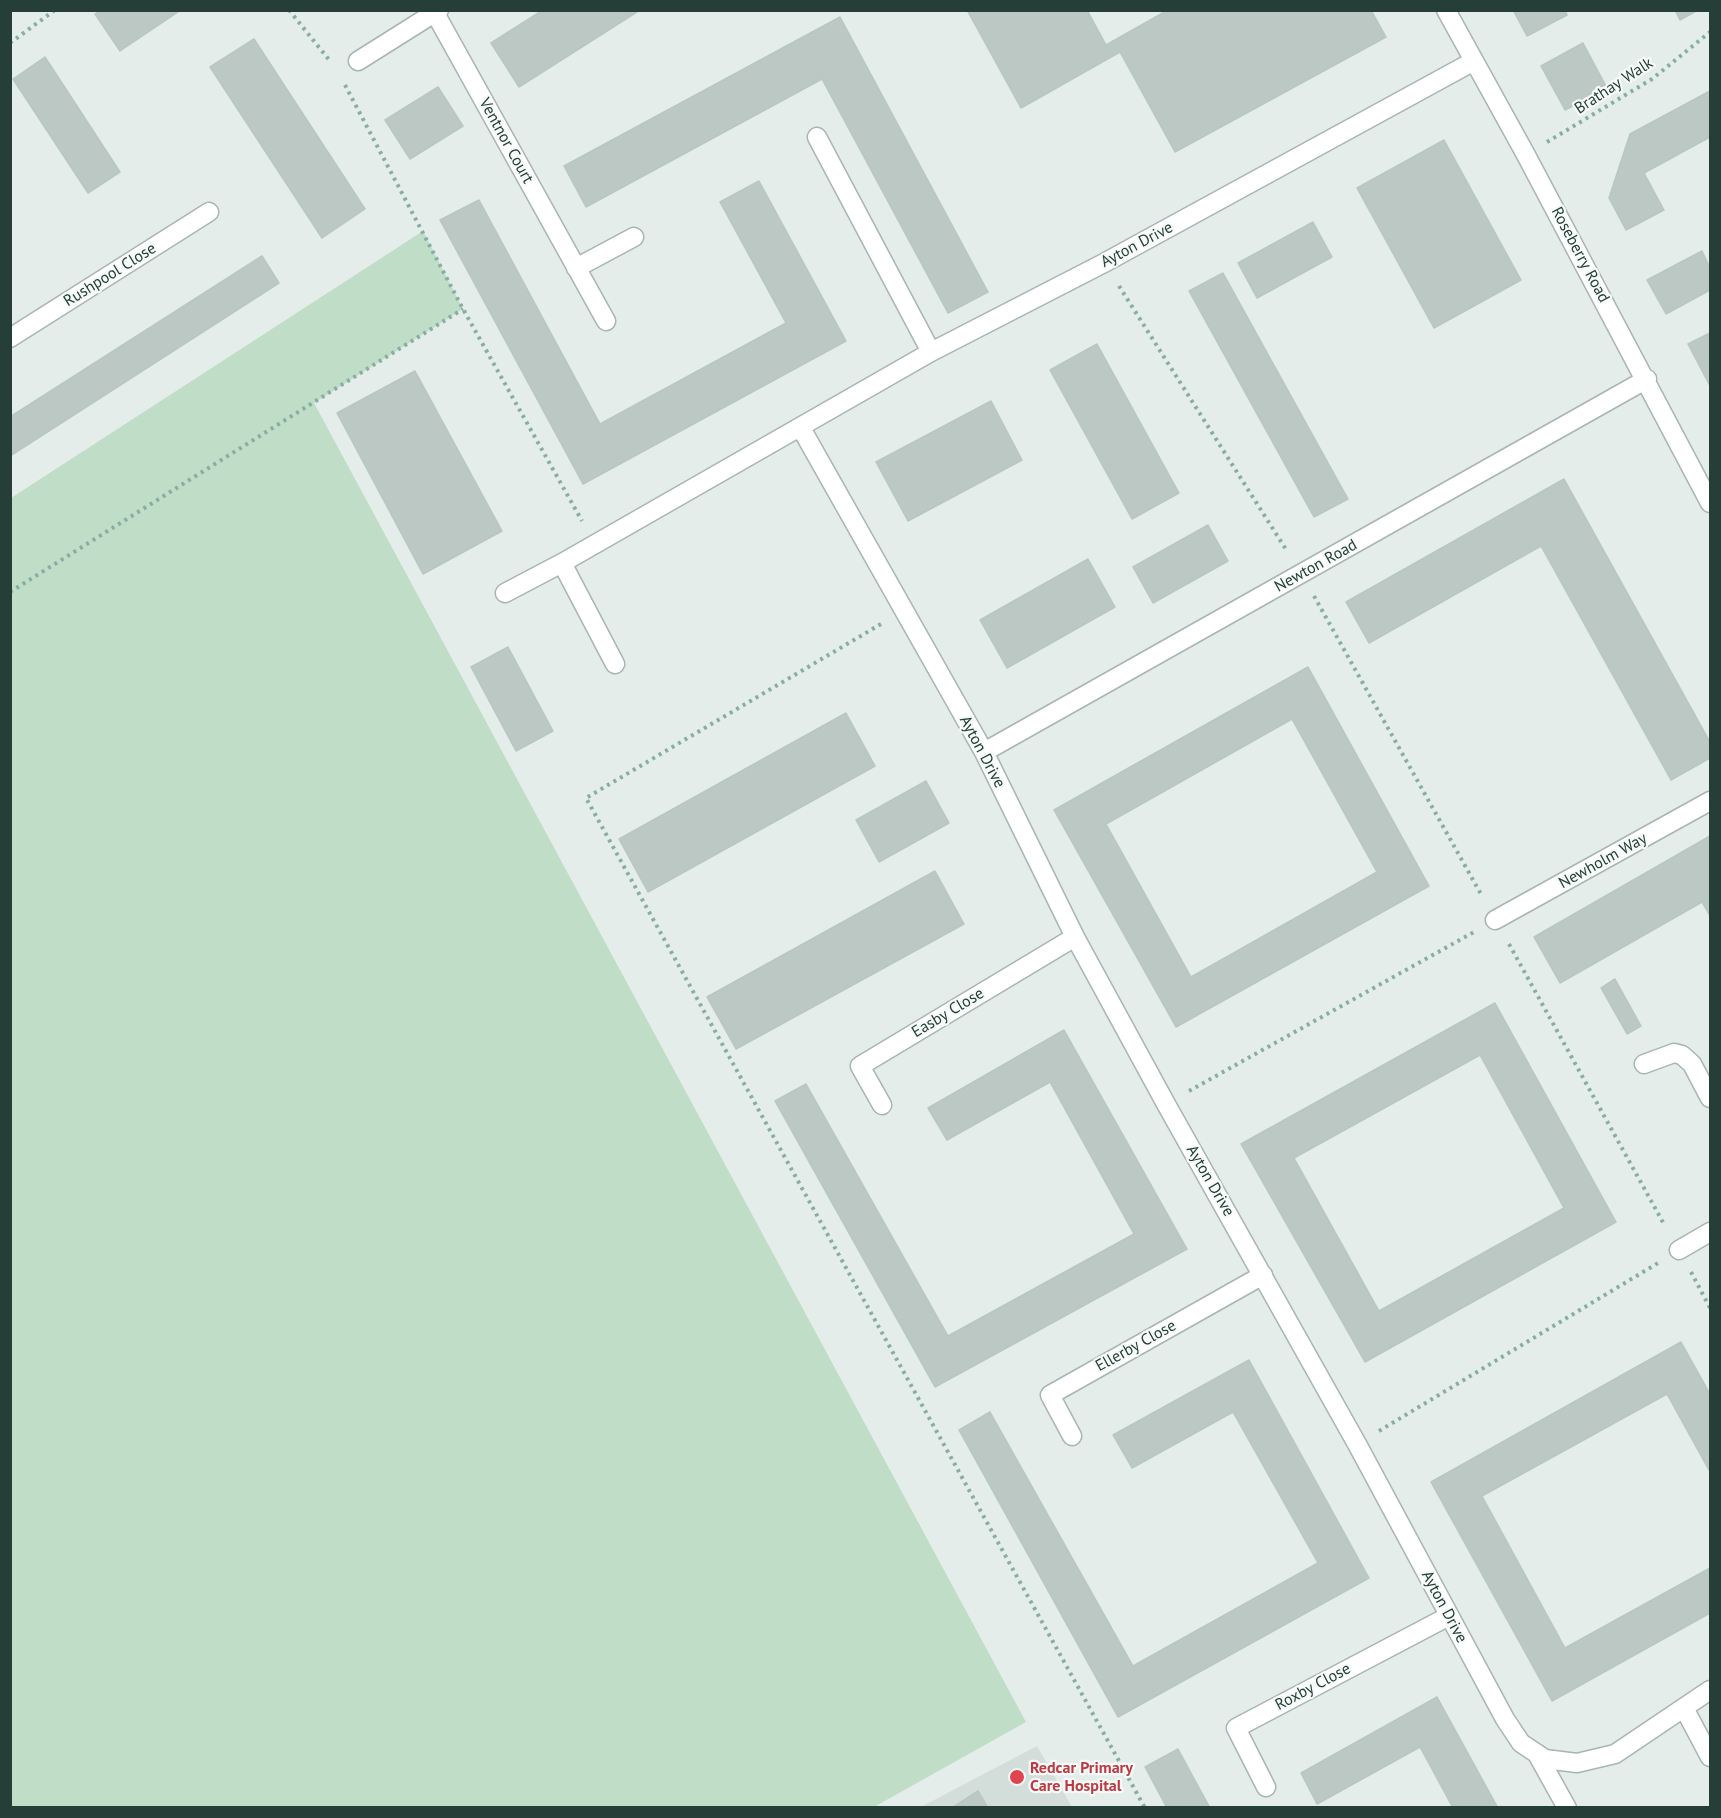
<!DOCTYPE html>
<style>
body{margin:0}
#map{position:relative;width:1721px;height:1818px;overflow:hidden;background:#e5edea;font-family:"PT Sans",sans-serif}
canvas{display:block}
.frame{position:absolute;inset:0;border:12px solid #253e38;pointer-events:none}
</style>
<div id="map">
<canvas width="1721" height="1818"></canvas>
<div class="frame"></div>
</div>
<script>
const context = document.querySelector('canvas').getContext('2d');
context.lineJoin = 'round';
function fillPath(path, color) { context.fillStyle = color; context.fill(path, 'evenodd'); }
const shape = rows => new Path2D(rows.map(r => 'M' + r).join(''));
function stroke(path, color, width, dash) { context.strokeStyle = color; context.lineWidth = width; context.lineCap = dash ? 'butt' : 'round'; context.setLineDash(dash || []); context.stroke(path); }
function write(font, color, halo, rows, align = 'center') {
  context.font = font + ' "PT Sans",sans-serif'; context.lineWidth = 4.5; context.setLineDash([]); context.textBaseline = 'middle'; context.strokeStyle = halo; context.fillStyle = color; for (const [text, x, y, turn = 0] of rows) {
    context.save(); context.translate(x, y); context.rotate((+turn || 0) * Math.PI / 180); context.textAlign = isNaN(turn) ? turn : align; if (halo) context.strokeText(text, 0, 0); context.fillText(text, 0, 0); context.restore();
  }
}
fillPath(shape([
 [1037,1746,1072,1807,919,1808]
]), '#d3ddd9');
fillPath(shape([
 [423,231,463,309,314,403,1026,1722,874,1807,11,1807,11,498]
]), '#c0ddc8');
const building = shape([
 [101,10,181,10,120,51,95,14,101,10],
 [543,10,640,10,519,87,491,43,543,10],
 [967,10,1087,10,1106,45,1168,10,1371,10,1386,37,1175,152,1120,52,1021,108,967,10],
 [1513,10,1565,10,1567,15,1527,36,1513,10],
 [1675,10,1698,10,1680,20,1675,10],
 [840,17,988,292,948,313,822,79,586,207,564,166,840,17],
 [254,39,365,209,322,238,210,67,254,39],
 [1583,43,1607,88,1565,110,1541,66,1583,43],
 [45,57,120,172,88,193,13,79,45,57],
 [438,87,463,126,410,159,385,120,438,87],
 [1710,91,1710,137,1644,173,1664,210,1626,230,1609,198,1630,134,1710,91],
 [1444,140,1521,280,1434,328,1357,188,1444,140],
 [759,181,846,341,583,484,440,220,479,200,600,424,786,323,720,202,759,181],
 [1313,222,1332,257,1257,298,1238,263,1313,222],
 [1702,251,1710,268,1710,290,1666,314,1647,280,1702,251],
 [262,256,279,283,10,456,10,417,262,256],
 [1223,273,1348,499,1314,517,1189,291,1223,273],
 [1710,333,1710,386,1688,344,1710,333],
 [1097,344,1179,493,1132,519,1050,370,1097,344],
 [415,371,502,531,423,574,337,413,415,371],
 [991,401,1022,460,908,521,876,462,991,401],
 [1564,479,1710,742,1710,758,1671,780,1541,546,1369,643,1346,602,1564,479],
 [1208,525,1228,561,1153,603,1133,567,1208,525],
 [1088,559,1115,607,1007,668,980,620,1088,559],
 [508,647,553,731,516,751,471,667,508,647],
 [1308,667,1429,886,1176,1027,1054,810,1308,667],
 [1292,719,1377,872,1191,977,1106,824,1292,719],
 [846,713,875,766,648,892,619,839,846,713],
 [926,781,949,823,879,862,856,820,926,781],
 [1710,836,1710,916,1702,902,1560,983,1534,937,1710,836],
 [935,871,964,924,736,1049,707,997,935,871],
 [1615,979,1641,1026,1627,1034,1601,988,1615,979],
 [1495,1003,1616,1222,1365,1362,1241,1144,1495,1003],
 [1480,1055,1564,1208,1379,1311,1294,1158,1480,1055],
 [1064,1030,1187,1249,935,1387,775,1101,806,1084,948,1336,1134,1234,1050,1082,947,1140,928,1108,1064,1030],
 [1681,1342,1710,1394,1710,1472,1667,1394,1482,1496,1565,1648,1710,1568,1710,1613,1552,1701,1431,1482,1681,1342],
 [1249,1360,1369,1578,1118,1717,959,1430,990,1412,1133,1666,1318,1563,1233,1412,1132,1468,1113,1435,1249,1360],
 [1437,1697,1498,1808,1453,1808,1420,1747,1317,1804,1301,1773,1437,1697],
 [1178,1749,1210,1808,1167,1808,1145,1767,1178,1749],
 [978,1791,988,1808,952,1808,978,1791]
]);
fillPath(building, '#bbc8c3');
stroke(building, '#b8c7c1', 1.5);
const minor = shape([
 [1446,10,1526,155,1710,503],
 [435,13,606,321],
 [358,61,439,10],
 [817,137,931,352],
 [576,268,634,237],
 [10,338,209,212],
 [801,428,984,752,1075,937,1166,1104,1357,1444,1505,1719,1521,1743,1545,1759,1577,1763,1615,1754,1710,1690],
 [562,563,615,664],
 [505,593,562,563,931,352,1104,263,1474,61],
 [984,752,1647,379],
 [1495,920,1710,801],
 [1644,1064,1674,1053,1682,1055,1692,1064,1710,1098],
 [882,1105,860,1066,1075,937],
 [1679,1250,1710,1232],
 [1072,1436,1050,1395,1263,1275],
 [1684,1708,1710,1757],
 [1537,1754,1567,1808],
 [1266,1787,1236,1728,1449,1616]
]);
stroke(minor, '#a8b5b1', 21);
stroke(shape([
 [289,10,330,61],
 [10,43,55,10],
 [345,85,463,309,582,521],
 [1547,142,1652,79,1710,32],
 [1119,286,1287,551],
 [10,592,463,309],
 [1314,596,1482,896],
 [881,624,586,798,1145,1808],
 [1509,944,1665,1226],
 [1189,1091,1474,932],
 [1691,1272,1710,1308],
 [1379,1431,1658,1263]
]), '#88aea3', 4, [3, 4.5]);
stroke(minor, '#fff', 18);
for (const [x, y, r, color] of [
 [1017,1777,8,"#e0444e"]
]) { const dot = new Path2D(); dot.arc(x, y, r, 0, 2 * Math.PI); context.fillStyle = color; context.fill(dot); stroke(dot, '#f6faf8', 2); }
write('16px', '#253e38', '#f6faf8', [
 ["Brathay Walk",1614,86,-33],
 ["Ventnor Court",506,141,61],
 ["Ayton Drive",1137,245,-28],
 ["Roseberry Road",1580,255,62],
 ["Rushpool Close",110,275,-32],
 ["Newton Road",1316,566,-29],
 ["Ayton Drive",982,752,62],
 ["Newholm Way",1603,861,-29],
 ["Easby Close",948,1013,-31],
 ["Ayton Drive",1210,1181,60],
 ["Ellerby Close",1136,1346,-29],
 ["Ayton Drive",1444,1607,62],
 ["Roxby Close",1313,1687,-28]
]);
write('bold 16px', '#be3a42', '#f6faf8', [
 ["Redcar Primary",1030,1768],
 ["Care Hospital",1030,1786]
], 'left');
</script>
